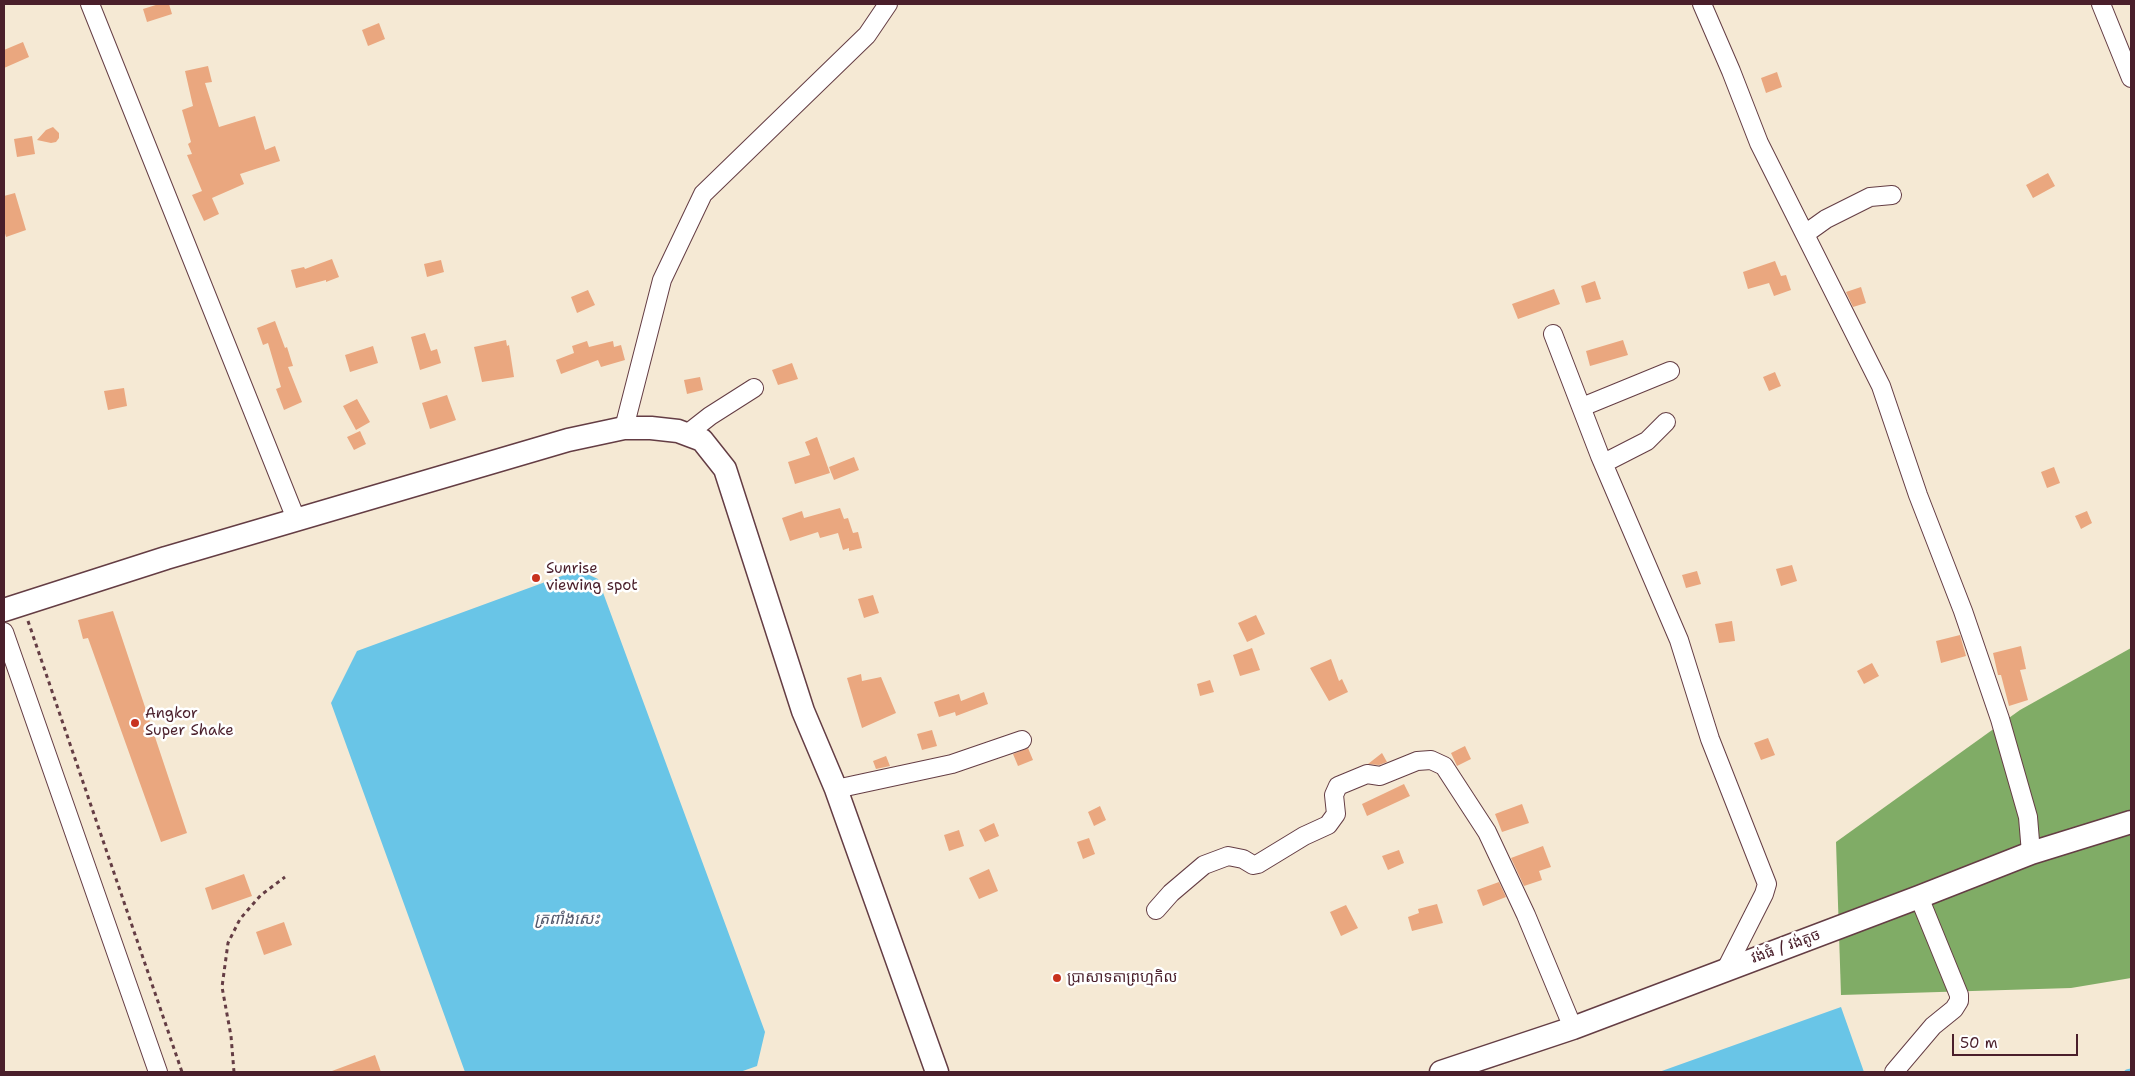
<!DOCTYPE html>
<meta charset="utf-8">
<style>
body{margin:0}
#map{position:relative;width:2135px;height:1076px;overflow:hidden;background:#f5e9d4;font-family:"Shantell Sans",sans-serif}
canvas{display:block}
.frame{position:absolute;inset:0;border:5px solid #4a1f2b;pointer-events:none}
.scale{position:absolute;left:1952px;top:1034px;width:126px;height:22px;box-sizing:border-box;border:2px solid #4a1f2b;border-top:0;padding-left:6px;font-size:15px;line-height:18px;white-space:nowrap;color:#4a1f2b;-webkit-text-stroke:4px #fff;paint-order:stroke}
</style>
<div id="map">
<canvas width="2135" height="1076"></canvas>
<div class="frame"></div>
<div class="scale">50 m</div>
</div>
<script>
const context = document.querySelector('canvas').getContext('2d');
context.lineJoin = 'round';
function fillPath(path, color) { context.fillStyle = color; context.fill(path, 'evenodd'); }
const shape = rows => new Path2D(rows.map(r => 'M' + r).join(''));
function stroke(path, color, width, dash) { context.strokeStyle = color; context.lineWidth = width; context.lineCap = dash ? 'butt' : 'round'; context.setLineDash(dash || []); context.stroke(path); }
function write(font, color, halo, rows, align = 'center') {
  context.font = font + ' "Shantell Sans","Noto Sans Khmer",sans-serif'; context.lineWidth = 5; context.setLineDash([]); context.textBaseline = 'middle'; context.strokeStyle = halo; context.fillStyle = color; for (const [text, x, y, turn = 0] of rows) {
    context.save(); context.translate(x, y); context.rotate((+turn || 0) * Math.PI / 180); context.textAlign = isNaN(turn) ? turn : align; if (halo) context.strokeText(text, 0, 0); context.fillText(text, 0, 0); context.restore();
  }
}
fillPath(shape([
 [2131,648,2131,978,2071,988,1841,995,1836,842,2020,710]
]), '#80ac66');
fillPath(shape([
 [578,570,598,579,765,1032,757,1066,740,1072,465,1072,331,703,357,651],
 [1841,1007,1864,1072,1659,1072]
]), '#69c5e7');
stroke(shape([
 [2127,1072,2131,1071]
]), '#69c5e7', 5);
fillPath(shape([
 [159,4,169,4,172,14,147,22,143,9],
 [379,23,385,39,368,46,362,30],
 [23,42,29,57,4,68,4,50],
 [208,66,212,82,205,83,219,127,255,116,265,150,275,146,280,161,240,174,244,184,212,198,219,214,204,221,192,195,202,191,187,155,192,154,188,144,191,142,182,110,193,106,185,71],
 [1777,72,1782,87,1766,93,1761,78],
 [53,127,59,133,59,138,56,142,51,143,37,140,46,130],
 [32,136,35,154,17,157,14,139],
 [2048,173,2055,186,2033,198,2026,185],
 [15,193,26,230,6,237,4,230,4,196],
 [332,259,339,277,326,282,326,280,296,288,291,270,304,267,305,269],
 [441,260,444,272,427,277,424,264],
 [1775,261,1781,276,1786,275,1791,290,1774,296,1769,283,1748,289,1743,272],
 [1595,281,1601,299,1586,303,1581,286],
 [1861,287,1866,303,1853,307,1846,292],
 [1554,289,1560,304,1518,319,1512,304],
 [588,290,595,305,577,313,571,297],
 [275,321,285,348,287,347,293,366,288,367,302,402,284,410,276,389,281,387,268,343,263,345,257,328],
 [425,333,431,351,437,349,441,363,420,370,411,337],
 [506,340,507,346,509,345,514,377,482,382,474,347],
 [1623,340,1628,355,1590,366,1586,351],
 [587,341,589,347,613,341,614,347,621,345,625,360,601,367,598,360,561,374,556,360,574,353,572,346],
 [373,346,378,363,350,372,345,355],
 [792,363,798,379,778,385,772,370],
 [1775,372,1781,386,1769,391,1763,377],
 [700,377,703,390,687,394,684,380],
 [124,388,127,406,108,410,104,391],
 [447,395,456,420,430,429,422,403],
 [357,399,370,422,356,430,343,406],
 [360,431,366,444,354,450,347,437],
 [817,437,830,473,795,484,788,462,810,455,805,442],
 [854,457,859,470,834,480,829,467],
 [2054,467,2060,483,2047,488,2041,472],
 [840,508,844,519,848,518,853,533,858,532,862,548,849,551,849,548,843,550,838,533,820,538,818,532,790,541,782,518,802,511,804,518],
 [2087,511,2092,523,2081,529,2075,516],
 [1792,565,1797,581,1781,586,1776,569],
 [1697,571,1701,584,1686,588,1682,575],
 [873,595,879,613,864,618,858,599],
 [113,611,187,833,161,842,88,638,83,639,78,620],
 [1256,615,1265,634,1247,642,1238,623],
 [1732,621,1735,641,1719,643,1715,624],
 [1960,635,1966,656,1941,663,1936,641],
 [2021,646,2026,669,2020,670,2028,700,2009,706,2001,675,1998,675,1993,653],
 [1252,648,1260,670,1240,676,1233,655],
 [1331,659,1339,681,1342,679,1348,692,1329,701,1310,668],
 [1872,663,1879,676,1864,684,1857,671],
 [861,674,862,681,881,677,896,713,862,728,847,678],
 [1210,680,1214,692,1200,696,1197,684],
 [984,692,988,704,956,716,955,712,939,717,934,702,959,694,961,701],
 [932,730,937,746,922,750,917,734],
 [1768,738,1775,755,1761,760,1754,743],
 [1465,746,1471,759,1457,766,1451,753],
 [1028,748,1033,760,1018,766,1013,754],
 [1382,753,1387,762,1379,765,1368,764],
 [886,756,890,766,876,769,873,761],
 [1404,784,1410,796,1367,816,1362,804],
 [1522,804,1529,823,1502,832,1495,814],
 [1100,806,1106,820,1094,826,1088,812],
 [994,823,999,836,985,842,979,830],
 [959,830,964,846,949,851,944,835],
 [1089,838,1095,854,1083,859,1077,842],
 [1543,846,1551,867,1539,871,1542,880,1524,886,1511,858],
 [1399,850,1404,863,1388,870,1382,856],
 [989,869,998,891,979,899,969,878],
 [244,874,252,896,212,910,205,888],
 [1499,882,1506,897,1483,906,1477,890],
 [1437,904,1443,923,1412,931,1408,917,1419,913,1418,909],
 [1346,905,1358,928,1341,936,1330,912],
 [284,922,292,945,264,955,256,932],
 [375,1055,381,1072,332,1072,332,1071]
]), '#eaa77f');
const minor = shape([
 [90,4,296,519],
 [1702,4,1731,71,1759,143,1881,386,1918,495,1963,611,2000,719,2028,817,2031,853],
 [2101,4,2131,78],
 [1805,234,1826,219,1870,197,1892,195],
 [1553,334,1600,456,1679,640,1710,739,1767,884,1764,894,1726,969],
 [1582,407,1670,371],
 [624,428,662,280,703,194,867,35,888,4],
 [687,434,710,416,754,388],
 [1604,463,1647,441,1666,422],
 [4,632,158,1072],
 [836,789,952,764,1022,740],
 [1156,910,1171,893,1204,865,1228,856,1243,859,1253,865,1258,864,1304,836,1328,825,1336,814,1334,795,1338,786,1367,774,1380,776,1417,761,1431,760,1444,766,1487,832,1526,915,1573,1028],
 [1894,1072,1933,1026,1954,1009,1959,1001,1959,995,1919,897]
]);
const major = shape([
 [4,610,166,558,568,440,624,428,651,428,678,431,702,440,725,469,803,711,836,789,937,1072],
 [1441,1072,1573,1028,1919,897,2031,853,2131,822]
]);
stroke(minor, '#643d44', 20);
stroke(major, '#643d44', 25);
stroke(shape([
 [28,621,182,1072],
 [234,1072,231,1036,222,987,228,943,240,919,261,895,285,877]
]), '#643d44', 3, [4, 4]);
stroke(minor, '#fff', 18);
stroke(major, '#fff', 22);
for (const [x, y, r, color] of [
 [536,578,5,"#c8321e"],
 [135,723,5,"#c8321e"],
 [1057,978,5,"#c8321e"]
]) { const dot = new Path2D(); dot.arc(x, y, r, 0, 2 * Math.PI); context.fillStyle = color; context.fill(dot); stroke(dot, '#fff', 2); }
write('15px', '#4a1f2b', '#fff', [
 ["Sunrise",546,569],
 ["viewing spot",546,586],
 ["Angkor",145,714],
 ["Super Shake",145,731],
 ["ប្រាសាទតាព្រហ្មកិល",1067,978]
], 'left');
write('15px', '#4a1f2b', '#fff', [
 ["វង់ធំ / វង់តូច",1786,947,-20]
]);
write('italic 16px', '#55596d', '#fff', [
 ["ត្រពាំងសេះ",567,920]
]);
</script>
